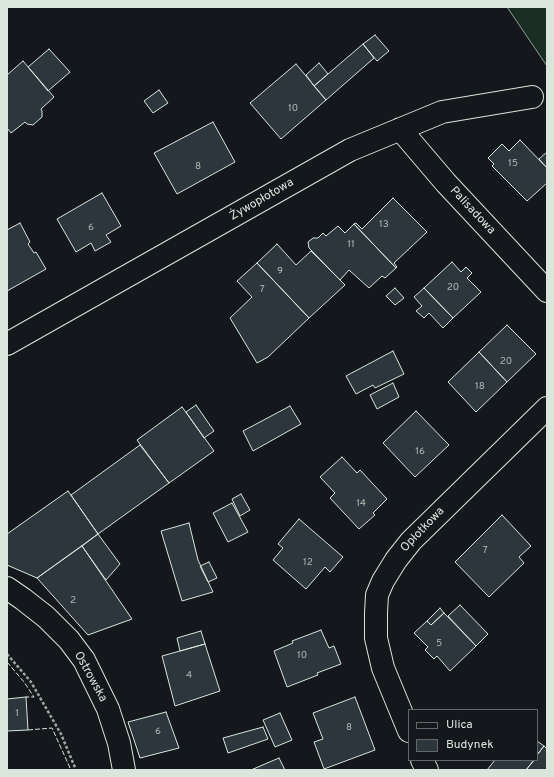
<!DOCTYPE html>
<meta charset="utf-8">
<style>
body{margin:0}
#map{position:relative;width:554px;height:777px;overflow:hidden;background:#14181c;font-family:Overpass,sans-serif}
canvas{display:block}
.frame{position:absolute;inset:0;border:8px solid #d8e6dc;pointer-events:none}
.legend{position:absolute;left:408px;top:709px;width:130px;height:52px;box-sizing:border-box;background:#14181c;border:1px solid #626a69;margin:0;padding:5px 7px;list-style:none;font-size:12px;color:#d8e6dc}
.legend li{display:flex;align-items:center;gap:8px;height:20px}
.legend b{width:20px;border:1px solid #626a69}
</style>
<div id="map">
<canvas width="554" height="777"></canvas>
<div class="frame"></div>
<ul class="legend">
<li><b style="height:5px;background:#14181c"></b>Ulica</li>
<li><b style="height:11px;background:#2c363c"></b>Budynek</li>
</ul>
</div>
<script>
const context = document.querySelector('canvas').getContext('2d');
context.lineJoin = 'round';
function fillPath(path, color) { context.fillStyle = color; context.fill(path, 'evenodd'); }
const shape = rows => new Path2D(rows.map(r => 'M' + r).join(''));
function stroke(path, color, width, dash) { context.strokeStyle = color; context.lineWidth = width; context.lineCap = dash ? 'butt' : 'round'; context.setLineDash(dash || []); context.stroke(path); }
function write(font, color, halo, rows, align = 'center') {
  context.font = font + ' Overpass,sans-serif'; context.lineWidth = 3; context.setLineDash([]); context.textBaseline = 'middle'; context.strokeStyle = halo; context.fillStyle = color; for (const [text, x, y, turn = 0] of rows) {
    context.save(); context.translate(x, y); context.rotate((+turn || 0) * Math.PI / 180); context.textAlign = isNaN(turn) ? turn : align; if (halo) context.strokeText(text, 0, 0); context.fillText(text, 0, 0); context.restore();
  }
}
const green = shape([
 [507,7,547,7,547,66,507,7]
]);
fillPath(green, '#1a2d24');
stroke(green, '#939e99', 1);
const building = shape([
 [375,35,389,51,377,61,363,44,375,35],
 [363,44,374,58,326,100,314,86,363,44],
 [49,49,70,72,48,91,28,67,49,49],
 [23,61,54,97,41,109,42,111,42,117,33,125,27,124,25,122,11,133,7,128,7,75,23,61],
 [319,63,328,74,314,86,306,75,319,63],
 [296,64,326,100,281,139,250,103,296,64],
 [159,90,168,103,153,113,144,101,159,90],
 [213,122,235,162,177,194,154,153,213,122],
 [520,140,547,168,547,183,527,201,492,166,494,164,488,158,502,144,509,151,520,140],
 [547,152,547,168,539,159,547,152],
 [102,193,121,226,106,235,111,242,95,251,91,243,76,252,57,219,102,193],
 [393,198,427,232,394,263,397,267,396,268,354,224,356,223,362,229,393,198],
 [20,223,30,242,28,244,34,253,36,252,46,269,7,291,7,230,20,223],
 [354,224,396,268,385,278,382,276,369,288,349,270,340,280,309,248,308,242,313,238,318,238,323,233,326,236,338,226,345,233,354,224],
 [277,244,296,265,311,251,345,285,309,318,257,263,277,244],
 [452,262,461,272,466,267,472,273,467,278,481,292,453,318,424,288,452,262],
 [257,263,309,318,268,357,257,363,230,318,252,297,237,281,257,263],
 [395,288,404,298,395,305,386,296,395,288],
 [424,288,453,318,443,328,429,313,424,318,416,311,422,306,414,297,424,288],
 [507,325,536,354,507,382,479,352,507,325],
 [393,351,404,374,375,388,373,385,356,394,346,376,393,351],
 [479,352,507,382,476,412,448,382,479,352],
 [393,383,399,397,377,409,370,395,393,383],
 [196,405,214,431,204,438,186,412,196,405],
 [290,406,301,424,253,451,243,431,290,406],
 [182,407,214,451,169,483,137,440,182,407],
 [416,411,449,445,415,477,383,443,416,411],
 [140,445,169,483,98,534,71,495,140,445],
 [342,457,357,473,360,470,387,499,373,513,375,515,359,529,330,498,335,493,320,477,342,457],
 [68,491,98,534,37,578,7,565,7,534,68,491],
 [241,494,250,510,240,516,232,499,241,494],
 [232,503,248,532,228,542,213,513,232,503],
 [502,515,531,546,519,557,524,563,489,597,455,562,502,515],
 [299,519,343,557,330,572,325,567,306,589,273,560,283,548,278,544,299,519],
 [189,523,198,560,213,592,182,601,161,531,189,523],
 [98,534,120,564,106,580,82,546,98,534],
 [82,546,132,619,88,635,37,578,82,546],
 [209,562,217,578,208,582,200,566,209,562],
 [460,605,488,634,476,646,448,616,460,605],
 [440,608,444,613,431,625,427,621,440,608],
 [444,613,476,646,450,671,437,656,434,659,425,650,428,647,414,633,427,621,431,625,444,613],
 [321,630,329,648,334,646,341,664,317,673,318,675,287,687,274,651,293,643,292,641,321,630],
 [201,631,205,644,180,651,177,638,201,631],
 [205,644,220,691,175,706,162,656,205,644],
 [26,697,28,730,7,731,7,699,26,697],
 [355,697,375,750,324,769,314,742,323,739,313,713,355,697],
 [166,712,179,748,140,758,128,722,166,712],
 [280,713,292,740,275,747,263,720,280,713],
 [263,727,268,739,228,753,223,738,263,727],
 [537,741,544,746,537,755,537,741],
 [544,746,547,749,547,770,526,770,534,760,537,760,537,755,544,746],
 [279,758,285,770,251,770,279,758],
 [495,760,534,760,526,770,487,770,495,760]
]);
fillPath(building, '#2c363c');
stroke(building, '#d8e6dc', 1);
const street = shape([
 [400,129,446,183,547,291],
 [7,344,350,150,442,112,532,97],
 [7,588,23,599,46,617,69,640,84,660,108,709,119,743,124,770],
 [409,731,383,668,376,638,376,613,377,595,383,581,396,560,411,541,547,408],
 [422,760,427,770]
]);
stroke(street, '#d8e6dc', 24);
stroke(shape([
 [7,654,31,682,61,734,76,770]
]), '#9da8a2', 2.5, [3, 2]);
stroke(street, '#14181c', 22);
stroke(shape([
 [7,662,24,682,34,697,26,697],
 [28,730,52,728,71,770]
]), '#d8e6dc', 1, [5, 2]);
write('10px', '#adbab4', null, [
 ["10",293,109],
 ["15",513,164],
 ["8",198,167],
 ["13",384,225],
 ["6",91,228],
 ["11",351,245],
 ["9",280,272],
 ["20",453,288],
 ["7",262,290],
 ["20",506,362],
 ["18",480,387],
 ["16",420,452],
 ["14",361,504],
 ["7",485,551],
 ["12",308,563],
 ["2",73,601],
 ["5",439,644],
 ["10",302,656],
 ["4",189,676],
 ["1",17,714],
 ["8",349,728],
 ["6",158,732]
]);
write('12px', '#d8e6dc', '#14181c', [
 ["Żywopłotowa",262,200,-30],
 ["Palisadowa",472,211,47],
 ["Opłotkowa",423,530,-46],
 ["Ostrowska",90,677,61]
]);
</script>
